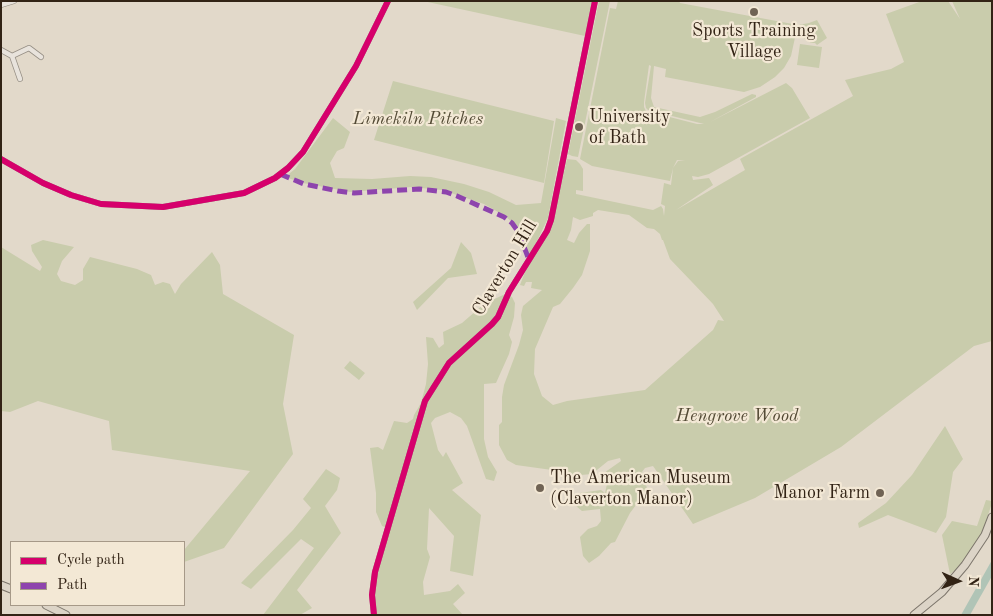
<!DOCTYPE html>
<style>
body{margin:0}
#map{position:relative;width:993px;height:616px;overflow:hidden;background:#e2d9ca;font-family:"Old Standard TT",serif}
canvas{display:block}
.frame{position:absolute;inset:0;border:2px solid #322315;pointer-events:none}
.legend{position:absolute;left:10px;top:541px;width:175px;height:65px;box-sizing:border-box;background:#f3e8d5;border:1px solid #a69988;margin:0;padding:6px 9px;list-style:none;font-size:15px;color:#322315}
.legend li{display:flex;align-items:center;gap:10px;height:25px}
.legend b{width:25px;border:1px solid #a69988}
.north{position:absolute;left:933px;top:556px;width:50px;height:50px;-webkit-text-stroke:4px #f3e8d5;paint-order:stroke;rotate:92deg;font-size:14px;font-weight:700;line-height:20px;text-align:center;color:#322315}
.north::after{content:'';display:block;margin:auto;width:18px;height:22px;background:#322315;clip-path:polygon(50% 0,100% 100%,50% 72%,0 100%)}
</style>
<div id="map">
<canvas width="993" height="616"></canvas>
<div class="frame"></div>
<ul class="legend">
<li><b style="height:6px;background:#d6006c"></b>Cycle path</li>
<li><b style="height:6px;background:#8e44ad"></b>Path</li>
</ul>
<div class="north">N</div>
</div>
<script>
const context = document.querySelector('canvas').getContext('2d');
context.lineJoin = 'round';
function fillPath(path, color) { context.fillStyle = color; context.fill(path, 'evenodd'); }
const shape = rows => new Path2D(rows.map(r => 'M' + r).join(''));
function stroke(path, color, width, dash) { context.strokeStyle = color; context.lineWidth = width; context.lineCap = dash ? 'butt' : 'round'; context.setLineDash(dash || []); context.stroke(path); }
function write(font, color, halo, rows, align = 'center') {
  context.font = font + ' "Old Standard TT",serif'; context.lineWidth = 4.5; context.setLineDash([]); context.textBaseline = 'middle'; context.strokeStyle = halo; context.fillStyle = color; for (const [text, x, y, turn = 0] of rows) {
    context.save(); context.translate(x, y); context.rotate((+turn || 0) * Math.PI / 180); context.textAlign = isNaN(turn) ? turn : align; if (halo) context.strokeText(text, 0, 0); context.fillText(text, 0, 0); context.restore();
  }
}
fillPath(shape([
 [423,1,592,1,585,36],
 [599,1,610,1,578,157,572,156,568,154],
 [618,1,679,1,680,3,798,25,809,23,817,20,827,38,817,45,815,43,811,43,796,33,791,56,784,68,775,77,760,87,744,92,665,77,666,69,654,66,651,98,654,107,700,117,715,112,752,94,756,95,756,97,710,122,786,83,792,88,810,118,709,174,698,177,692,176,693,180,709,178,713,185,676,210,745,170,740,159,853,96,845,80,891,69,904,62,886,14,922,1,948,1,960,19,952,1,992,1,992,341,974,346,841,447,755,498,693,524,653,466,645,468,642,472,650,498,645,506,636,505,630,513,615,542,611,543,599,556,589,563,583,556,580,537,588,529,597,526,601,521,600,509,582,511,576,506,580,493,601,490,605,493,607,484,605,476,601,475,621,461,620,458,608,461,592,474,570,476,565,476,552,470,516,465,507,460,499,445,499,425,502,422,502,397,504,385,519,345,523,330,521,315,523,306,542,290,531,288,532,282,526,282,524,286,520,285,525,272,553,220,567,159,576,160,580,164,583,169,583,191,576,190,576,194,653,210,661,206,663,209,664,216,665,206,661,204,664,183,671,185,673,168,678,161,685,161,677,160,673,168,670,181,592,166,580,159,610,8,616,9],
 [649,65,651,66,645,103,646,108,648,110,704,124,697,124,646,111,644,107,644,102],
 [598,210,629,215,647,228,654,229,660,234,662,240,663,240,670,259,713,304,724,321,718,320,713,330,645,390,567,401,553,405,542,396,534,374,535,349,553,307,560,304,573,288,582,275,590,251,590,224,587,224,579,233,574,243,567,240,571,230,573,217,580,220,593,216,593,213],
 [800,44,822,47,819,68,797,65],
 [393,81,554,121,544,183,374,140],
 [333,118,350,132,344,148,337,151,330,163,335,178,372,179,410,176,431,177,464,184,489,192,516,205,541,203,556,118,566,121,548,218,529,258,520,232,513,223,505,216,484,204,442,190,411,187,350,192,303,183,285,177,295,169],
 [43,240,74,247,62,261,57,274,61,281,75,285,83,280,83,269,90,257,137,269,151,275,155,285,163,282,170,284,175,294,181,284,212,252,220,265,223,294,294,335,283,404,293,454,224,548,184,562,184,550,250,471,112,450,109,421,38,401,10,412,1,411,1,247,40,271,42,267,32,251,31,245],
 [461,242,471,253,477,274,448,278,417,310,413,302,451,268],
 [503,295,512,297,515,303,514,317,509,335,512,342,509,354,496,383,484,384,484,439,488,457,497,472,494,481,486,479,467,426,461,418,450,412,435,418,431,423,438,450,443,457,446,452,463,483,452,490,481,515,473,576,450,571,454,536,429,508,427,549,430,557,423,582,424,595,450,591,458,584,465,593,453,604,463,615,377,615,374,599,375,583,390,529,382,526,376,512,376,493,370,448,378,447,383,450,394,421,407,423,413,419,414,415,421,403,426,384,428,364,426,337,433,338,439,348,444,344,443,332,462,323,484,304],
 [350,361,365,373,359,380,344,368],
 [945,426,963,459,953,472,946,517,936,533,888,515,859,528,858,523,886,503,912,475],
 [326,469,340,478,337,490,325,506,341,533,297,590,312,608,300,615,263,615,314,548,301,539,251,589,241,583,293,530,311,508,303,499],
 [986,500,992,501,992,503,982,533,960,567,950,574,942,535,952,521,977,526]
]), '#c9ccac');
fillPath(shape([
 [992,560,992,576,970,615,961,615]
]), '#b0c4b6');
const minor = shape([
 [1,5,14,1],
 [1,50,12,56,20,79],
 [12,56,29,48,41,57],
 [1,159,43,183,71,195,101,204,163,207,244,193,275,178,288,168,303,152,356,66,388,1],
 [374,615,372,595,375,572,425,401,449,363,492,324,498,317,509,292,547,231,551,220,595,1]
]);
const highway = shape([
 [1,585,11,589],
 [46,605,66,615],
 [914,615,942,592,965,565,985,535,992,517]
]);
stroke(minor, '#958e84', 6);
stroke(highway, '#7c756b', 9);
stroke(minor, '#e8e3dc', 4.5);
stroke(highway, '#dcd4c7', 7);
stroke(shape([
 [280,174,304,184,338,191,354,193,419,189,446,192,457,196,504,217,512,223,519,233,529,260]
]), '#8e44ad', 5, [10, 5]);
stroke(shape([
 [1,159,43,183,71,195,101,204,163,207,244,193,275,178,288,168,303,152,356,66,388,1],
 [374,615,372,595,375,572,425,401,449,363,492,324,498,317,509,292,547,231,551,220,595,1]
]), '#d6006c', 6);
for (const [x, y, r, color] of [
 [754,12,5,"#706354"],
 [579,127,5,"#706354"],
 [540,488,5,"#706354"],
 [880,493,5,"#706354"]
]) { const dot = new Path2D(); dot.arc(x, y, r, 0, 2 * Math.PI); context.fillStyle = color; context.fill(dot); stroke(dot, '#f3e8d5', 2); }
write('18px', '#322315', '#f3e8d5', [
 ["Sports Training",754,31,"center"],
 ["Village",754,52,"center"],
 ["University",589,117],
 ["of Bath",589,138],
 ["The American Museum",550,478],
 ["(Claverton Manor)",550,499],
 ["Manor Farm",870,493,"right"]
], 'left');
write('italic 18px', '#534a35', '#f3e8d5', [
 ["Limekiln Pitches",418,119],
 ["Hengrove Wood",737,416]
]);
write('18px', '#322315', '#f3e8d5', [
 ["Claverton Hill",505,268,-59]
]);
</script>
